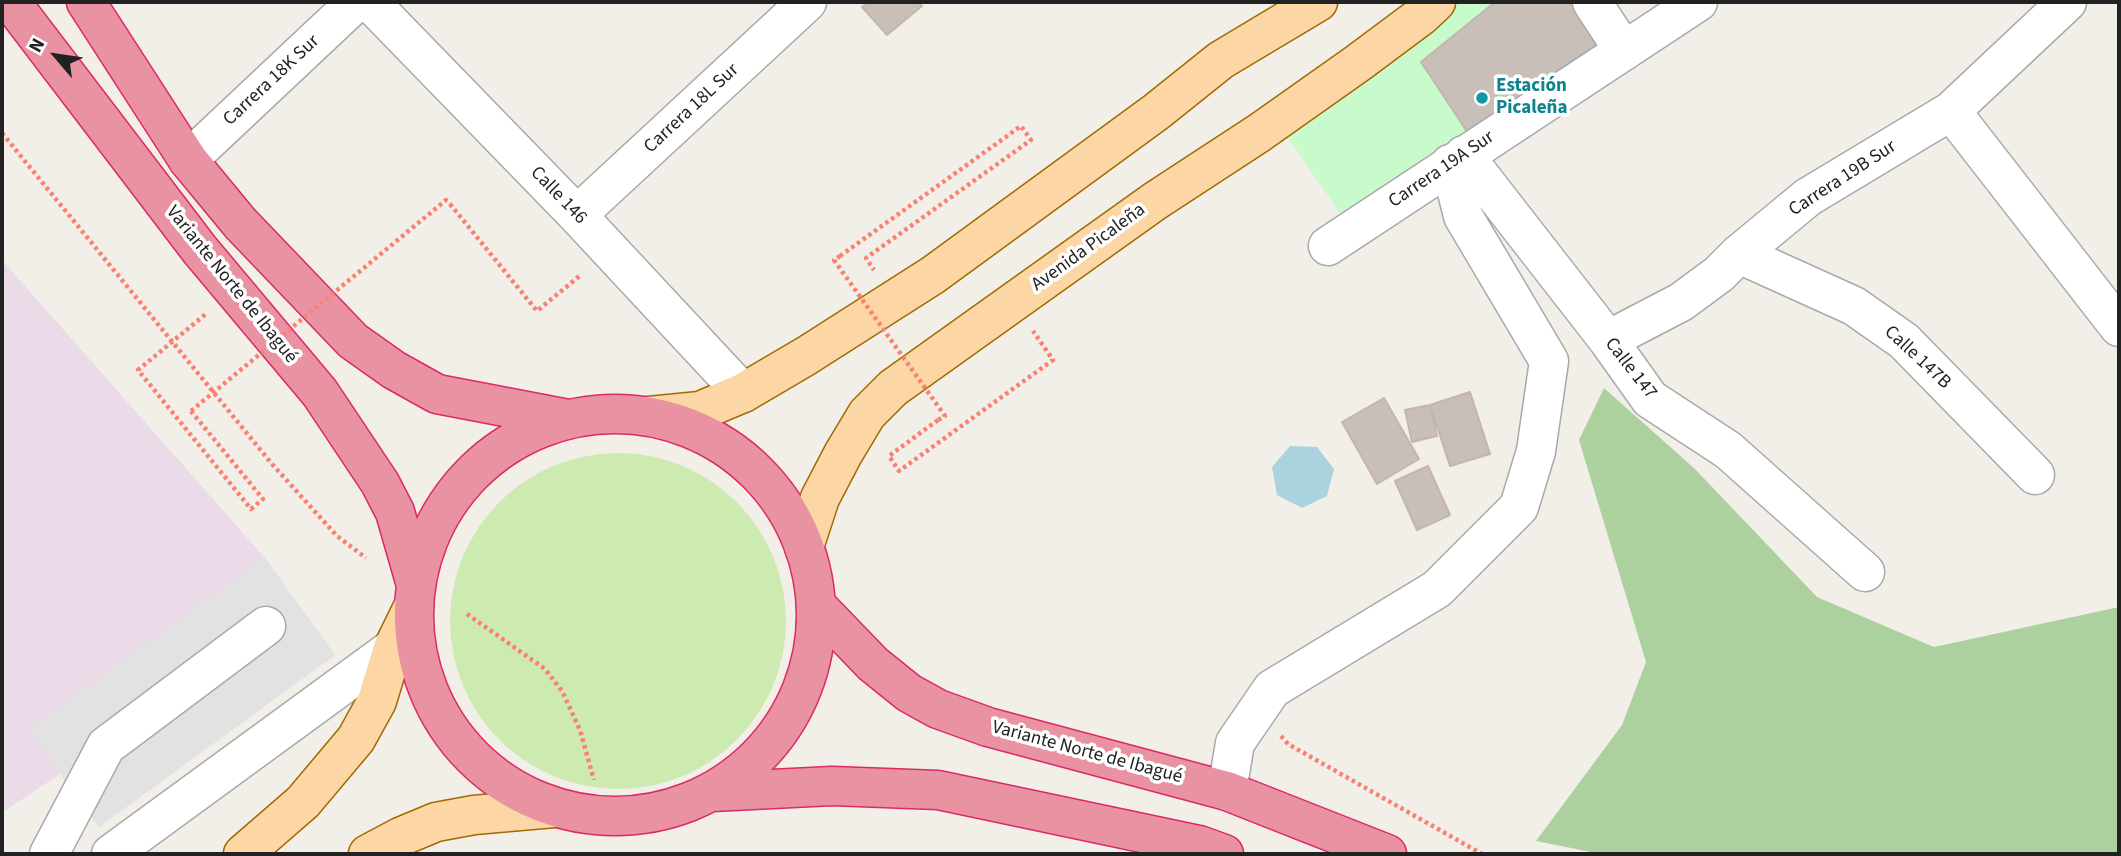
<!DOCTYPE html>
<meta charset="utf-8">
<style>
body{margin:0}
#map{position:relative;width:2121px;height:856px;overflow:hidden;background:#f2efe9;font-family:"Source Sans 3",sans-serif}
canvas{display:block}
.frame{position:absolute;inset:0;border:4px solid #222;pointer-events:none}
.north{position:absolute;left:21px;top:21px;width:70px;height:70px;-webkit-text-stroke:5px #fff;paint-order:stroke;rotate:299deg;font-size:19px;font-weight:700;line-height:28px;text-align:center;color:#222}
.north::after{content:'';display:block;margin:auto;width:24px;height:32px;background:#222;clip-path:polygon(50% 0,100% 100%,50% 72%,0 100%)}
</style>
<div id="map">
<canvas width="2121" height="856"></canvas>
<div class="frame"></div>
<div class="north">N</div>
</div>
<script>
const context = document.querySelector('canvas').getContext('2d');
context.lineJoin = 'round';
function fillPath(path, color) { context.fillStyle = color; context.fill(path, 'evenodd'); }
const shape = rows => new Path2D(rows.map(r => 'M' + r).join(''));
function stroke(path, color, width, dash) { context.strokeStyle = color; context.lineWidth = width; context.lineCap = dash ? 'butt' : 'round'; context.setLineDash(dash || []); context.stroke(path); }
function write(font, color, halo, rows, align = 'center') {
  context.font = font + ' "Source Sans 3",sans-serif'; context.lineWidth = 7; context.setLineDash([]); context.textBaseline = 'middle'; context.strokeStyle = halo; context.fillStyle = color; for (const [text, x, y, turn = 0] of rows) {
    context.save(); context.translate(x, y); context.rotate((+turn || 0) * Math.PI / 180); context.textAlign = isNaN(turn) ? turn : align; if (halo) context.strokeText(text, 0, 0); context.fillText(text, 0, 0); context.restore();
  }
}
fillPath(shape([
 [2,260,265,558,335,655,99,827,60,774,2,813]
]), '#ebdbe8');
fillPath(shape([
 '450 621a168 168 0 1 1 336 0a168 168 0 1 1-336 0Z'
]), '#cdebb0');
fillPath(shape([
 [1604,388,1695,469,1817,597,1934,647,2119,607,2119,854,1601,854,1536,841,1622,725,1646,662,1579,440]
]), '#add19e');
fillPath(shape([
 [1450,2,1573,2,1601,41,1344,219,1283,131]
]), '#c8facc');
fillPath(shape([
 [265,558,335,655,99,827,29,729]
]), '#e2e2e2');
fillPath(shape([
 [1290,446,1317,447,1334,469,1327,496,1302,508,1277,495,1272,467]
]), '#aad3df');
const building = shape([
 [868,2,918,2,922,6,887,35,862,7,868,2],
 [1495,2,1570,2,1601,41,1468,133,1421,62,1495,2],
 [1470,392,1490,454,1450,466,1430,405,1470,392],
 [1384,398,1419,459,1377,484,1342,422,1384,398],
 [1430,405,1437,436,1412,442,1405,410,1430,405],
 [1428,466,1450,515,1417,530,1395,481,1428,466]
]);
fillPath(building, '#c7bfb8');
stroke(building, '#c4b6ab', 2);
const minor = shape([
 [370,2,577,215,743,393],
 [1592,2,1624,51],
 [1951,111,2119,327],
 [1464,155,1608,340,1650,399,1728,450,1865,572],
 [188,160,356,2],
 [577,215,807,2],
 [1328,246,1698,2],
 [1739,254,1854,306,1904,341,2035,475],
 [1608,340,1681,302,1719,274,1739,254,1808,197,1951,111,2067,2],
 [1227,791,1235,743,1272,689,1437,589,1519,507,1536,451,1549,361,1463,216,1450,164],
 [49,854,106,746,266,626],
 [111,854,393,648]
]);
const major = shape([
 [649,416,700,411,743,393,806,356,933,275,1156,112,1221,60,1318,2],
 [804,547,820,498,843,454,867,414,893,388,1155,201,1259,133,1358,63,1421,16,1436,2],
 [243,854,303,802,356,739,377,701,393,648,414,605],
 [368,854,400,837,436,822,474,815,554,808]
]);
const highway = shape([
 [11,2,200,250,320,393,380,483,395,512,416,585],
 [86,2,188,160,240,223,353,341,394,370,437,394,568,419],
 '414 615a201 201 0 1 1 402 0a201 201 0 1 1-402 0Z',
 [816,605,873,664,909,693,938,709,988,727,1227,791,1387,854],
 [712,792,832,786,938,790,1199,845,1224,854]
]);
stroke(minor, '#a9a9a9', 41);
stroke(major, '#a06b00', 41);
stroke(highway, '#dc2a67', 41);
stroke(shape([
 [2,133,272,464,337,536,366,558],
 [450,204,537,311,582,274],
 [840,256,1021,126,1031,140,866,258,874,270],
 [191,411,263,499,251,509,138,370,207,313],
 [938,420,889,456,899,471,1053,360,1033,331],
 [467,614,545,669,562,691,580,730,594,780],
 [1281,736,1288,744,1482,854]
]), '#fa8072', 4.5, [3.5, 3.5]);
stroke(minor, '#fff', 38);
stroke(major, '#fcd6a4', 38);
stroke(highway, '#e892a2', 38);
stroke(shape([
 [840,256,834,260,945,416,938,420],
 [191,411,446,200,450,204]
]), '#fa8072', 4.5, [3.5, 3.5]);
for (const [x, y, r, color] of [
 [1482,98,7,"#0f9aa8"]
]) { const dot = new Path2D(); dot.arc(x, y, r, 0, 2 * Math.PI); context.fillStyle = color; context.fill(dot); stroke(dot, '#fff', 2.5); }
write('19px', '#222', '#fff', [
 ["Carrera 18K Sur",272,81,-43],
 ["Carrera 18L Sur",692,109,-43],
 ["Carrera 19A Sur",1442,170,-34],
 ["Carrera 19B Sur",1843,179,-33],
 ["Calle 146",558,196,46],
 ["Avenida Picaleña",1089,248,-36],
 ["Variante Norte de Ibagué",231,285,51],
 ["Calle 147B",1917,358,43],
 ["Calle 147",1630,369,52],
 ["Variante Norte de Ibagué",1087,753,15]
]);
write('bold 19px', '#0d838f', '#fff', [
 ["Estación",1496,87],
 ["Picaleña",1496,109]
], 'left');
</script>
